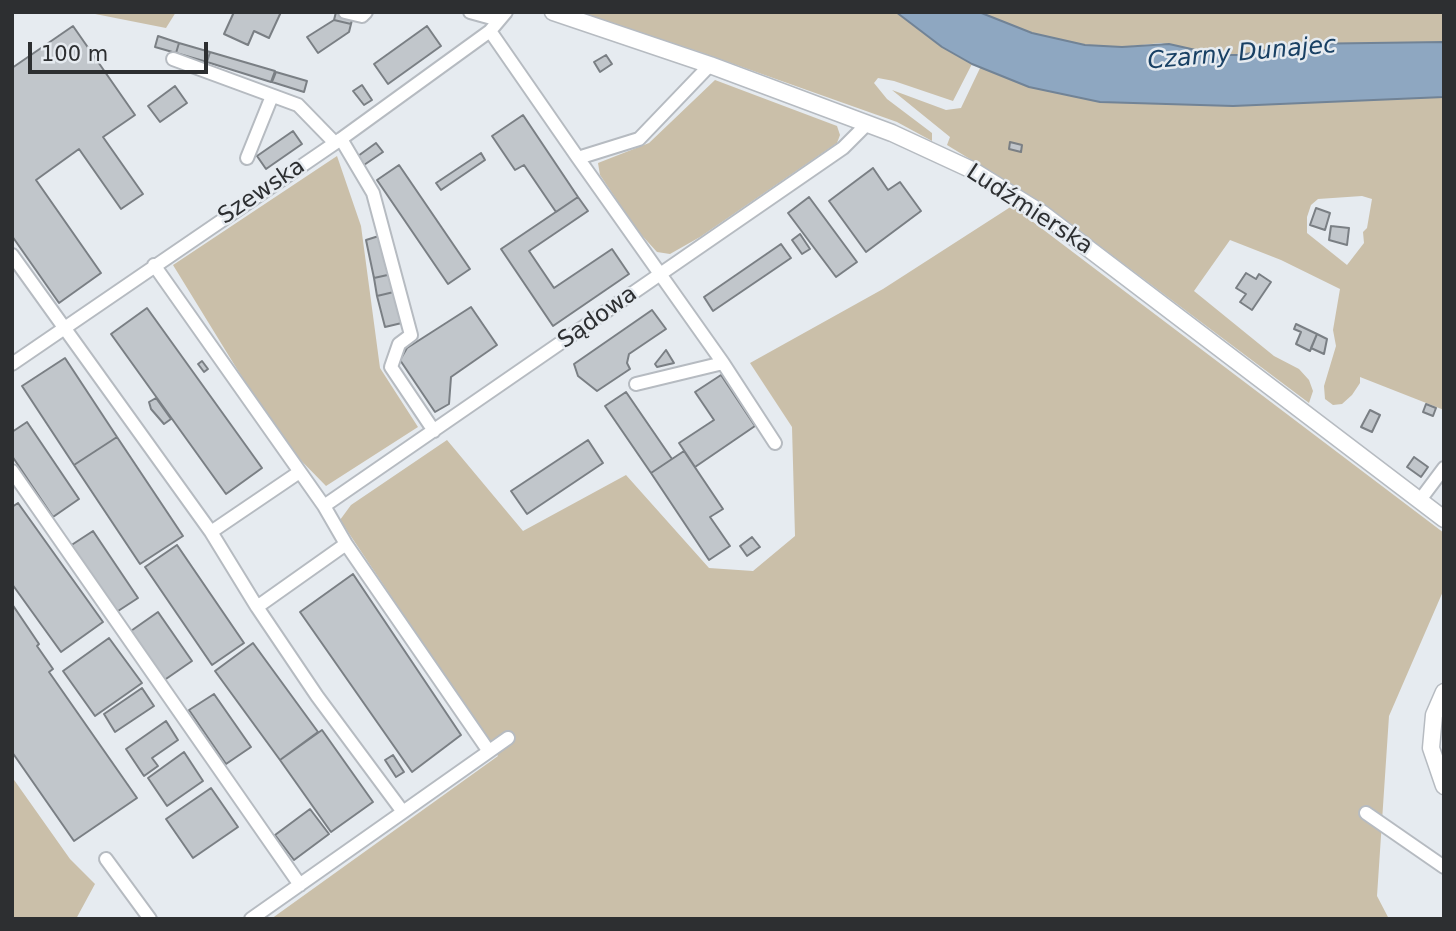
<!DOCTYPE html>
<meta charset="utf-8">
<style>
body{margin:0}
#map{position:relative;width:1456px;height:931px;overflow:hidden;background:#e6ebf0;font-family:"DejaVu Sans",sans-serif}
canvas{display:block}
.frame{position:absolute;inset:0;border:14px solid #2d2f31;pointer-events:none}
.scale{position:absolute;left:28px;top:42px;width:180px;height:32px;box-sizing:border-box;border:4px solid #2d2f31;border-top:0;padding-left:9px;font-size:21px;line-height:24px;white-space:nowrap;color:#2d2f31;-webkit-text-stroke:5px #e6ebf0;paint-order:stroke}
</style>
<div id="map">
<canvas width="1456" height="931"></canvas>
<div class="frame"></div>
<div class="scale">100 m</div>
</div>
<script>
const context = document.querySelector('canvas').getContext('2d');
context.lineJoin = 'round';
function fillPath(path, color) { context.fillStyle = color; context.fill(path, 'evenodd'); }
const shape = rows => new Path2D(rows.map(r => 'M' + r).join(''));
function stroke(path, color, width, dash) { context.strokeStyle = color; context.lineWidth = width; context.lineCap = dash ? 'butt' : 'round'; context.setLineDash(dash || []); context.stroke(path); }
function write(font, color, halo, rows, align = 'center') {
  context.font = font + ' "DejaVu Sans",sans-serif'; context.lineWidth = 5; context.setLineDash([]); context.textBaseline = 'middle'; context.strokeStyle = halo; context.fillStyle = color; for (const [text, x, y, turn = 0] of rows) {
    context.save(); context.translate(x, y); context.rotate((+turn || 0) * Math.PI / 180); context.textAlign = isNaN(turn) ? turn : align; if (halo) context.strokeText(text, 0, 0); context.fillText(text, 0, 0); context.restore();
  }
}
fillPath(shape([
 [85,12,176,12,166,28],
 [576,12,896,12,942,47,972,64,953,101,894,81,878,78,874,83,887,99,932,133,932,141,897,122,697,51],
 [980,12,1444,12,1444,42,1297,44,1241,55,1218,55,1161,43,1122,47,1085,45,1032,33],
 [981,66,1029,87,1100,102,1233,106,1444,97,1444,410,1360,377,1360,383,1352,395,1342,404,1333,405,1325,399,1324,386,1336,346,1333,330,1340,289,1281,260,1230,240,1194,291,1274,356,1299,369,1309,380,1313,391,1309,403,1045,205,947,145,950,137,892,90,946,110,961,108],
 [1362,196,1372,199,1367,228,1363,232,1364,243,1347,265,1307,233,1307,217,1311,205,1318,199],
 [715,80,837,126,840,135,837,143,700,237,670,254,657,252,637,230,600,175,598,163,649,143],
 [337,156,361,226,380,368,418,427,326,486,280,439,173,265],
 [1012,206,1444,533,1444,589,1389,716,1377,896,1389,919,271,919,498,756,340,520,351,505,447,440,523,531,626,475,709,568,753,571,795,536,792,427,750,363,883,289],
 [12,777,70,859,95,884,76,919,12,919]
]), '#cabfa9');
const water = shape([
 [896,12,979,12,1032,33,1085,45,1122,47,1169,44,1218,55,1241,55,1297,44,1444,42,1444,97,1233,106,1100,102,1029,87,972,64,942,47,896,12]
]);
fillPath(water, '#8ea7c1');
stroke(water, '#718396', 2);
const building = shape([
 [234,12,281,12,269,38,254,31,248,45,224,34,234,12],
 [336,12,354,12,351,24,334,20,336,12],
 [334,20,351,24,349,32,318,53,307,37,334,20],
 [73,26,135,115,103,137,143,194,121,209,79,149,36,180,101,273,59,303,12,236,12,68,73,26],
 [427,26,441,46,388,84,374,64,427,26],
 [158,36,179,43,176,53,155,47,158,36],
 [179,43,210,52,207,62,176,53,179,43],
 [210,52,275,71,271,82,207,62,210,52],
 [606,55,612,64,600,72,594,62,606,55],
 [276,72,307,81,304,92,272,82,276,72],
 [362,85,372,100,364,105,353,91,362,85],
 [175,86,187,103,160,122,148,106,175,86],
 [523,115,578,197,556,212,524,165,515,170,492,136,523,115],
 [293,131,302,144,266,169,257,156,293,131],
 [1010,142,1022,145,1021,152,1009,149,1010,142],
 [376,143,383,152,364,165,358,156,376,143],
 [481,153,485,160,441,190,436,183,481,153],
 [399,165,470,269,448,284,377,180,399,165],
 [873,168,888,190,900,182,921,211,866,252,829,201,873,168],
 [578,197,588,211,529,251,554,288,612,249,629,274,553,326,501,249,578,197],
 [809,197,857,262,836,277,788,213,809,197],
 [1316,208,1330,213,1325,230,1310,225,1316,208],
 [1331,226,1349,228,1347,245,1329,240,1331,226],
 [800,234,810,249,802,254,792,240,800,234],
 [382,235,392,274,374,278,366,240,382,235],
 [781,244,791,258,713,311,704,297,781,244],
 [1246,273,1256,279,1259,274,1271,282,1252,310,1240,302,1246,294,1236,288,1246,273],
 [392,274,398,291,377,296,374,278,392,274],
 [398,291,406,322,385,327,377,296,398,291],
 [471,307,497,345,451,377,449,404,435,412,400,360,407,348,471,307],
 [147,308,262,468,226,494,111,334,147,308],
 [652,310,666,329,629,354,627,363,630,369,597,391,578,376,574,364,652,310],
 [1296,324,1317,334,1310,351,1296,344,1301,332,1294,329,1296,324],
 [1317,334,1327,339,1324,354,1311,348,1317,334],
 [666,350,674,363,657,367,655,364,666,350],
 [65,358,117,437,74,465,22,386,65,358],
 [202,361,208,369,204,372,198,364,202,361],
 [721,375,755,426,695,467,679,443,714,420,695,392,721,375],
 [626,392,672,459,651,473,605,406,626,392],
 [156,398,171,419,164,424,151,409,149,402,156,398],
 [1426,404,1436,408,1433,416,1423,412,1426,404],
 [1370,410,1380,415,1372,432,1361,427,1370,410],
 [27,422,79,499,53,517,12,456,12,432,27,422],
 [117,437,183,536,140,564,74,465,117,437],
 [588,440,603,463,527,514,511,491,588,440],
 [684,451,723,509,710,517,730,546,709,560,651,473,684,451],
 [1414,457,1428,467,1421,477,1407,467,1414,457],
 [18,503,103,622,61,652,12,584,12,507,18,503],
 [93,531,138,598,115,613,70,546,93,531],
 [752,537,760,547,747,556,740,546,752,537],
 [177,545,244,643,212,665,145,567,177,545],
 [353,574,461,735,412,772,300,612,353,574],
 [12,604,39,644,37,646,53,669,49,672,137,798,74,841,12,752,12,604],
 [158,612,192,661,163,681,128,633,158,612],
 [109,638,142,683,95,716,63,671,109,638],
 [253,643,318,732,280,760,215,671,253,643],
 [142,688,154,706,115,732,104,714,142,688],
 [214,694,251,747,226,764,189,710,214,694],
 [166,721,178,740,152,758,158,766,144,776,126,749,166,721],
 [322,730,373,802,331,832,280,760,322,730],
 [184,752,203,781,167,806,148,778,184,752],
 [393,755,404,772,396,777,385,760,393,755],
 [211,788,238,827,193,858,166,819,211,788],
 [310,809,329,834,294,860,275,835,310,809]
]);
fillPath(building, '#c1c6cb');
stroke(building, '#7a7f84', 2);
const minor = shape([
 [345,12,362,16,366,12],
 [470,12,499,20],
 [490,31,578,158,639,139,710,65],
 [173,59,298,105,335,143],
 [341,139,373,193,411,335,399,344,391,367,434,431],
 [247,158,272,96],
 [578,158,723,363,775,443],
 [12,255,211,532,257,607,346,544,324,506,154,265],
 [12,364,341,139,490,31,506,12],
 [636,384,723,363],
 [12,471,300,885],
 [1420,500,1444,468],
 [324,506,843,148,867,124],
 [211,532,298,473],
 [346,544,488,750],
 [403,812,508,738],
 [1366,813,1444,867],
 [106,859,150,919],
 [251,919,403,812,317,696,257,607]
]);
const major = shape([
 [553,12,710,65,892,133,972,170,1043,214,1444,519],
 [1444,692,1434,715,1431,748,1444,786]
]);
stroke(minor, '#b6bbc1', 16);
stroke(major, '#b6bbc1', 19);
stroke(minor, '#fff', 12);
stroke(major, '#fff', 16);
write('23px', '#2d2f31', '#e6ebf0', [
 ["Szewska",262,192,-34],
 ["Ludźmierska",1029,210,33],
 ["Sądowa",598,318,-35]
]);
write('italic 24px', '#184064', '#e6ebf0', [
 ["Czarny Dunajec",1242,54,-5]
]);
</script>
